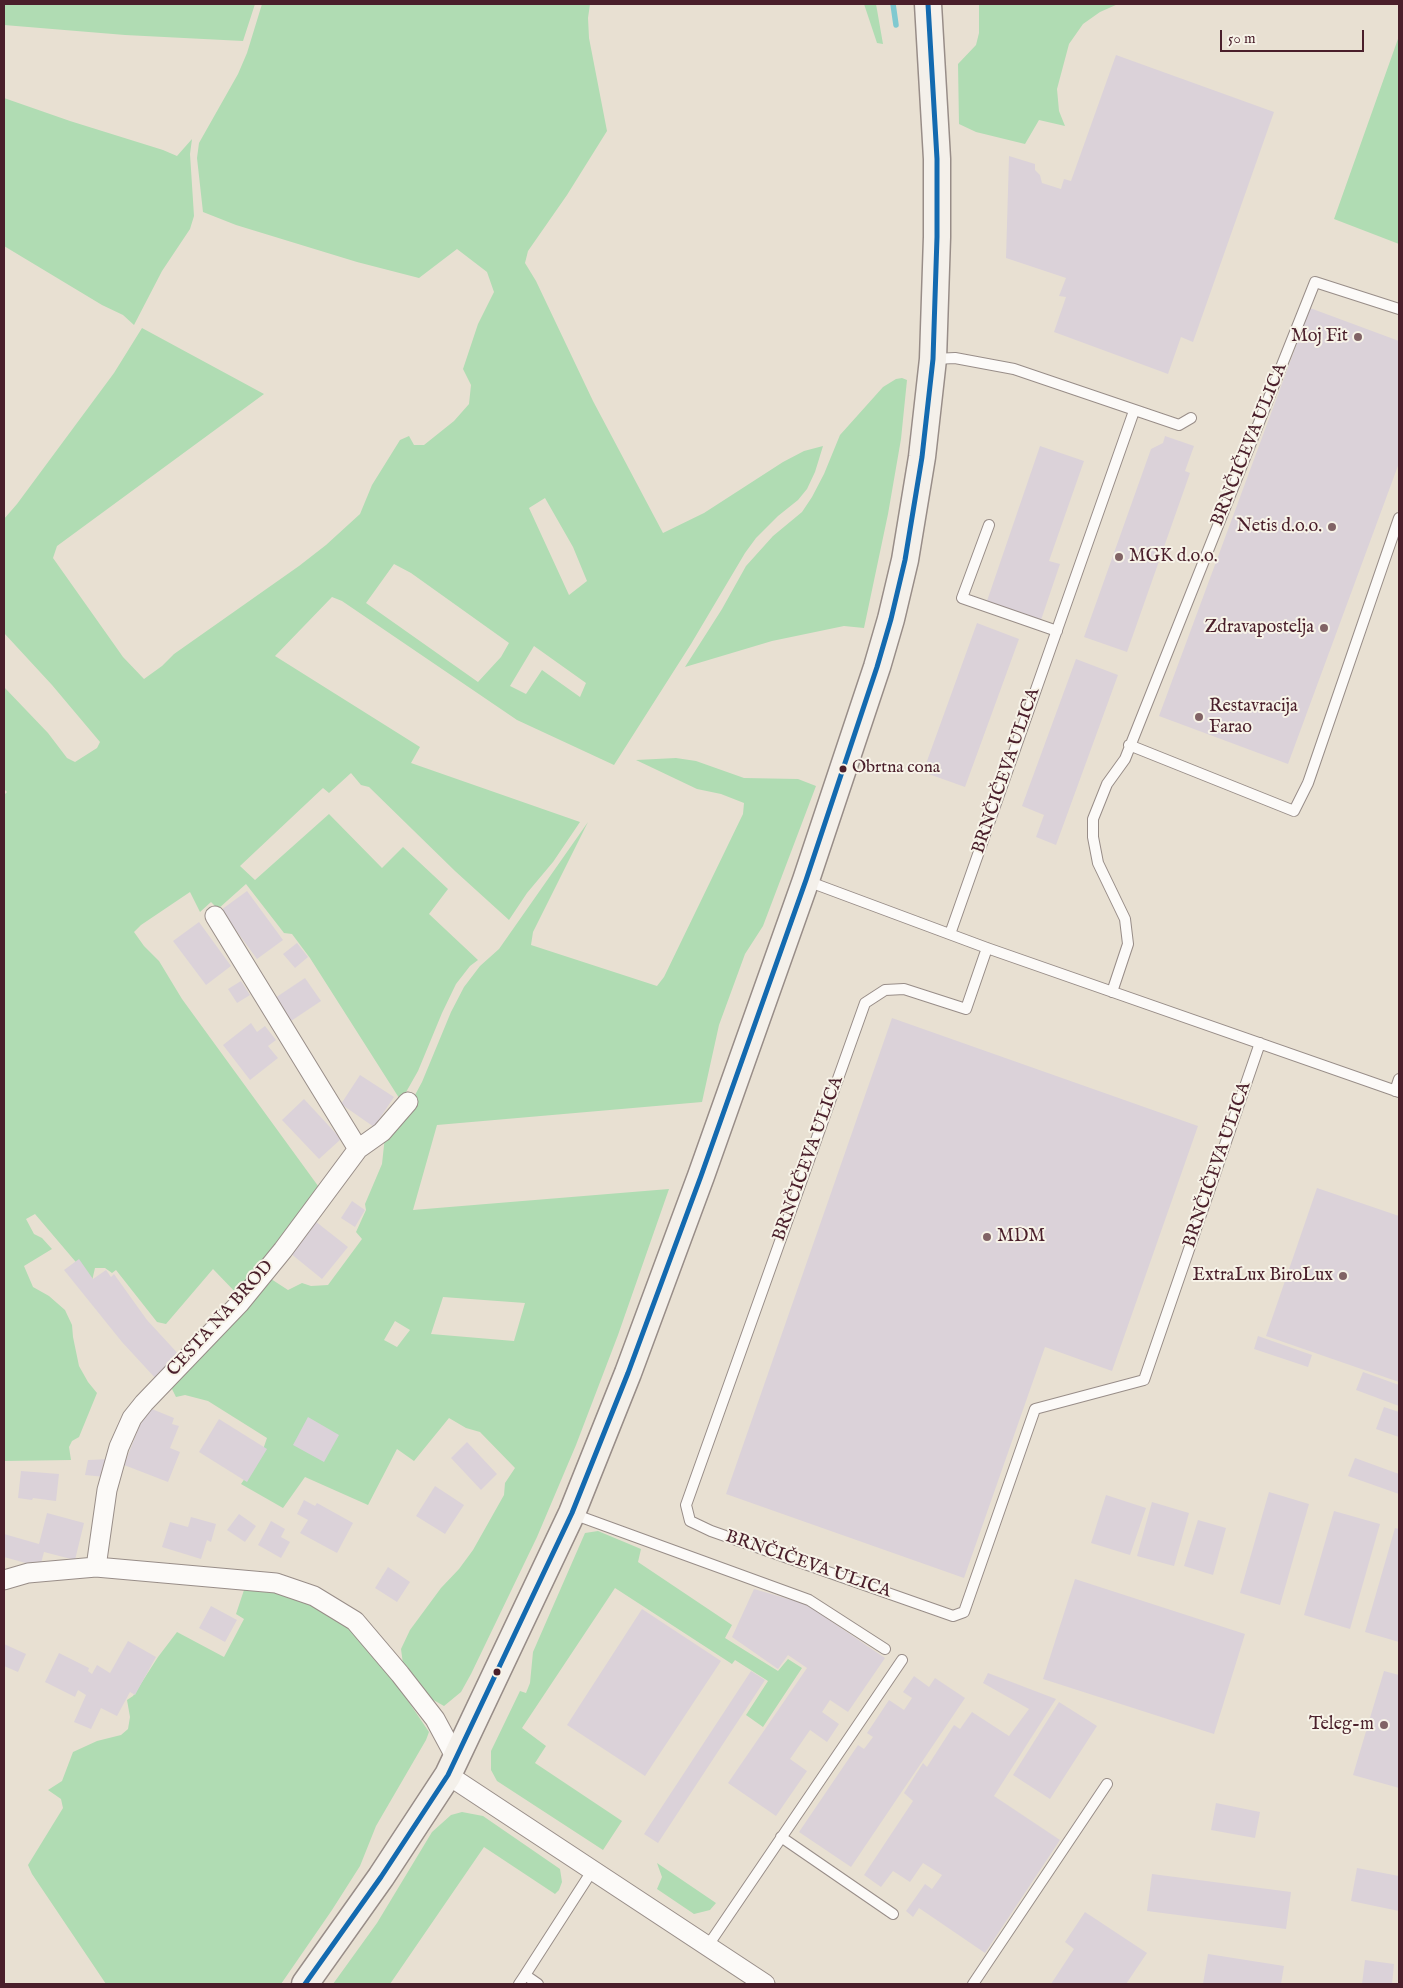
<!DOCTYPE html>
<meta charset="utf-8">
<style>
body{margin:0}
#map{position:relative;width:1403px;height:1988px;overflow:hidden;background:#e8e0d2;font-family:"IM FELL English",serif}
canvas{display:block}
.frame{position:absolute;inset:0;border:5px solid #4a1f2b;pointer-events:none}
.scale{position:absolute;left:1220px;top:30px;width:144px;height:22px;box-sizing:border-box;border:2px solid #4a1f2b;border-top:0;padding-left:6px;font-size:15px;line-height:18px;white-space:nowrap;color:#4a1f2b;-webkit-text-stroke:4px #f7f3e8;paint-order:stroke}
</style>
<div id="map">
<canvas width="1403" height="1988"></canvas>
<div class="frame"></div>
<div class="scale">50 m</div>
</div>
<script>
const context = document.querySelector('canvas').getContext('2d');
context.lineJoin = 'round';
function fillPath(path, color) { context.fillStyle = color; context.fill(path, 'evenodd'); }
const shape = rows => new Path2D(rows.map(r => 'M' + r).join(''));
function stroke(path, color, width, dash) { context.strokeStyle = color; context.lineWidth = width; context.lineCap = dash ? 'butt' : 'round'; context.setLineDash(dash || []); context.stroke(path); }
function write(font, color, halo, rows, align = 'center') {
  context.font = font + ' "IM FELL English",serif'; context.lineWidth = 4; context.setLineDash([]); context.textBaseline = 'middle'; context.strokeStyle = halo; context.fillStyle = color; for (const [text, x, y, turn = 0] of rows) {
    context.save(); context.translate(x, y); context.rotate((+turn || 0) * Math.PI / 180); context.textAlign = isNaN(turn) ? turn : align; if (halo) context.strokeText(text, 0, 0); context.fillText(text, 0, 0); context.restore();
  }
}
fillPath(shape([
 [4,4,255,4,243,41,125,35,4,25],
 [262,4,590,4,588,18,589,38,607,131,567,195,528,251,525,263,536,281,593,401,663,533,704,513,783,462,804,451,823,446,815,472,807,489,798,500,778,516,756,538,745,553,691,644,614,765,517,720,342,601,332,597,275,656,420,747,411,763,580,822,553,862,527,893,509,920,455,871,369,787,361,785,351,773,329,793,323,788,240,866,255,880,329,814,382,868,403,847,448,889,429,914,478,960,470,966,456,984,442,1013,418,1071,401,1101,310,958,292,934,284,933,246,884,218,909,211,902,200,912,190,892,141,925,134,932,144,946,159,961,182,999,321,1190,239,1296,213,1269,166,1324,157,1322,116,1270,112,1273,105,1268,95,1268,92,1281,35,1214,26,1219,34,1234,42,1238,52,1249,24,1266,33,1287,49,1296,65,1310,72,1325,73,1337,79,1366,88,1382,97,1393,79,1437,72,1441,69,1447,71,1460,4,1461,4,795,7,792,4,789,4,687,48,733,67,758,75,762,97,748,100,742,52,685,4,633,4,519,17,504,114,373,142,328,264,394,57,546,53,558,123,657,144,679,162,666,174,654,299,566,326,545,360,514,372,485,400,440,409,436,414,445,424,445,454,421,469,404,471,385,463,369,478,324,494,292,487,272,457,249,419,278,357,262,236,225,203,212,197,158,199,143,238,74,247,53],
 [545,498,573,547,587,581,569,595,529,508],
 [394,564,411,573,509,643,501,657,478,682,366,603],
 [534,646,586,683,580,697,542,670,526,694,510,686],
 [864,4,876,4,883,44,877,43],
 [979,4,1118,4,1100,12,1083,24,1069,44,1057,89,1059,111,1065,126,1039,120,1025,144,976,132,959,124,958,64,976,45,979,33],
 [1399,36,1399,244,1334,219],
 [4,98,70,121,163,150,177,156,192,139,190,154,194,216,190,229,162,271,134,325,123,315,102,305,4,246],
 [902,378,907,380,901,439,888,514,864,628,844,626,772,641,685,667,722,609,746,566,773,536,802,512,812,497,824,474,840,435,883,387,896,379],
 [676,758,696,761,744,778,798,779,816,786,763,926,745,954,719,1025,702,1102,437,1125,413,1210,669,1189,618,1335,576,1445,537,1537,471,1674,461,1692,444,1706,428,1697,403,1664,401,1649,410,1630,441,1588,459,1569,473,1550,504,1495,505,1483,515,1468,480,1432,466,1428,449,1418,414,1461,397,1449,368,1505,305,1477,283,1508,241,1484,261,1455,267,1438,208,1401,185,1395,176,1397,170,1385,268,1277,288,1290,302,1283,311,1286,328,1285,362,1239,356,1232,366,1210,365,1204,382,1164,385,1136,408,1108,422,1082,451,1012,464,987,480,966,499,949,588,822,533,932,531,945,657,986,664,977,743,814,744,803,721,794,697,789,636,760],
 [443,1297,525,1303,514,1341,431,1334],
 [395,1321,410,1330,397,1347,384,1340],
 [598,1531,641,1549,638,1562,732,1625,725,1638,778,1671,788,1659,802,1668,763,1727,746,1715,768,1681,735,1660,732,1664,615,1588,522,1728,546,1746,535,1763,622,1821,603,1850,497,1781,491,1770,491,1751,520,1691,526,1693,530,1683,533,1652,585,1533],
 [245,1587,278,1590,307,1600,337,1617,355,1633,398,1686,429,1732,426,1740,376,1826,360,1866,332,1910,281,1984,106,1984,32,1874,28,1865,63,1808,61,1799,48,1790,62,1781,73,1752,97,1741,121,1735,128,1729,130,1717,127,1700,133,1696,158,1657,177,1632,224,1657,244,1619,236,1614],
 [462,1812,483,1816,560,1869,562,1882,559,1890,555,1894,484,1847,390,1984,333,1984,377,1923,432,1832,451,1815],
 [657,1863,716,1903,710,1910,694,1914,657,1889,662,1877]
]), '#b0dcb3');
stroke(shape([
 [893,4,896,25]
]), '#80c9d0', 5.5);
fillPath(shape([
 [1116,55,1274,112,1193,342,1181,337,1168,374,1054,332,1066,297,1059,296,1066,278,1006,258,1009,156,1035,164,1035,170,1040,175,1042,183,1061,189,1064,179,1071,181],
 [1310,308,1399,341,1399,463,1288,764,1159,716],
 [1165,436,1194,446,1185,471,1190,473,1127,652,1084,637,1151,449,1163,443],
 [1040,446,1084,461,1049,561,1060,564,1041,620,987,601],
 [977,623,1019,639,965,787,923,772],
 [1076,659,1118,675,1056,845,1036,837,1044,815,1022,806],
 [247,891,283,940,257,959,221,910],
 [199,922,231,966,206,985,173,941],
 [297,943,308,957,295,968,283,954],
 [305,978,321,1001,291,1021,275,998],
 [241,981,250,995,237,1003,228,989],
 [892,1018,1198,1126,1112,1371,1045,1347,964,1578,726,1494],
 [251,1023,257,1032,265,1026,276,1040,268,1046,278,1058,250,1080,223,1045],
 [360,1075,394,1097,374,1127,341,1104],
 [304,1099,341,1139,319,1159,282,1120],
 [1317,1188,1399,1216,1399,1382,1266,1336],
 [352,1201,365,1210,355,1227,341,1218],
 [315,1221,348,1247,322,1279,290,1253],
 [79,1259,93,1279,106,1270,111,1277,114,1274,147,1320,182,1358,157,1380,122,1342,64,1270],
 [1258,1336,1312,1355,1308,1367,1254,1349],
 [1363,1372,1399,1385,1399,1406,1356,1390],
 [147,1407,174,1418,172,1424,179,1426,170,1448,180,1452,168,1482,124,1465],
 [1384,1407,1399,1412,1399,1437,1376,1429],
 [308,1417,339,1435,324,1462,293,1445],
 [219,1419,267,1449,247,1482,199,1452],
 [467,1442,497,1474,481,1490,451,1458],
 [1355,1458,1399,1474,1399,1494,1348,1476],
 [110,1459,105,1477,85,1475,88,1460],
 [21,1471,59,1474,56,1501,33,1498,32,1500,18,1498],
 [435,1486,464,1505,445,1534,416,1516],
 [1269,1492,1309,1504,1280,1605,1240,1593],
 [1106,1495,1146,1508,1130,1555,1091,1543],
 [304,1500,315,1506,317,1503,353,1523,337,1553,300,1533,308,1520,297,1514],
 [1152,1502,1189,1513,1174,1566,1137,1556],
 [1334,1511,1380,1524,1350,1629,1304,1615],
 [47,1513,84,1523,75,1560,44,1552,40,1567,4,1557,4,1534,39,1544],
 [239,1514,256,1526,245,1542,227,1530],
 [191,1517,216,1524,211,1542,207,1540,201,1559,162,1547,170,1522,188,1527],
 [1198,1520,1226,1528,1213,1575,1184,1566],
 [271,1521,285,1529,281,1537,290,1542,281,1558,258,1545],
 [1395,1528,1399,1529,1399,1642,1365,1632],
 [388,1567,410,1582,397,1602,375,1588],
 [1075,1579,1245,1634,1214,1734,1043,1679],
 [754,1589,806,1604,885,1658,848,1712,830,1700,822,1712,839,1724,827,1742,810,1730,790,1759,807,1771,776,1816,728,1783,807,1668,788,1655,778,1669,732,1637],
 [211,1606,237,1620,225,1642,199,1628],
 [642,1609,721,1661,645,1776,567,1725],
 [128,1641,156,1657,135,1695,130,1692,117,1716,101,1708,91,1729,74,1722,86,1695,78,1690,75,1697,45,1682,59,1653,89,1668,88,1671,92,1674,97,1665,110,1673],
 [4,1644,26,1654,18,1672,4,1666],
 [751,1671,765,1680,658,1843,644,1834],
 [1384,1671,1399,1675,1399,1788,1353,1775],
 [988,1673,1056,1699,994,1796,1060,1840,985,1953,919,1908,913,1917,906,1911,925,1884,932,1889,942,1875,923,1863,910,1882,893,1871,881,1887,864,1875,913,1801,904,1793,923,1763,927,1767,954,1725,960,1729,972,1712,1009,1736,1029,1709,983,1683],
 [914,1676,929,1687,935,1678,965,1698,851,1867,799,1832,858,1745,864,1749,873,1737,867,1733,889,1700,904,1710,912,1698,903,1692],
 [1059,1702,1097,1726,1050,1799,1013,1775],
 [1216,1803,1260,1812,1255,1838,1211,1830],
 [1357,1868,1399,1876,1399,1911,1351,1901],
 [1152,1874,1291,1892,1286,1929,1147,1911],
 [1085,1912,1147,1953,1126,1984,1051,1984,1074,1949,1065,1942],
 [1208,1954,1284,1966,1281,1984,1203,1984],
 [1365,1960,1394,1964,1392,1984,1362,1984]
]), '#dbd2d9');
const lane = shape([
 [934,359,955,358,1014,369,1179,425,1191,418],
 [989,525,962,598,1057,631],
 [1129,745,1294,811,1308,783,1399,518],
 [807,881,987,948,1399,1092],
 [950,934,1134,411],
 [987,948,966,1009,904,989,885,990,865,1003,686,1505,690,1521,711,1531,953,1616,964,1612,1035,1409,1144,1380,1260,1043],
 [1112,992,1128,944,1125,919,1098,863,1093,837,1093,819,1107,784,1125,759,1315,282,1399,309],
 [1395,1091,1399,1079],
 [573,1514,809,1600,885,1649],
 [781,1837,893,1914],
 [707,1947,902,1660],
 [519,1984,525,1975],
 [538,1984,525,1975,592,1871],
 [973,1984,1107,1784]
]);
const street = shape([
 [215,916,358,1149],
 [96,1567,107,1490,119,1447,132,1418,144,1403,239,1304,283,1250,358,1149,382,1132,408,1102],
 [4,1580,28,1573,96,1567,276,1583,314,1596,355,1621,400,1674,435,1719,456,1758],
 [448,1775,765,1984]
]);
const secondary = shape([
 [305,1984,381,1877,448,1775,572,1513,628,1373,701,1176,806,880,877,667,891,619,905,560,922,457,933,359,937,237,937,159,928,4]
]);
stroke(lane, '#988d88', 12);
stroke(street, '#988d88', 21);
stroke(secondary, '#988d88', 29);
stroke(lane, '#fcfaf8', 10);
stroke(street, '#fcfaf8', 19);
stroke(secondary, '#f4f0ea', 26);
stroke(shape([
 [305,1984,381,1877,448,1775,572,1513,628,1373,701,1176,806,880,877,667,891,619,905,560,922,457,933,359,937,237,937,159,928,4]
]), '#136ab0', 5);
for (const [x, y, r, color] of [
 [1358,337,5,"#816365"],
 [1332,527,5,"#816365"],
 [1119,557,5,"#816365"],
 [1324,628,5,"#816365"],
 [1199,717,5,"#816365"],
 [843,769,4.5,"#4a1f2b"],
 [987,1237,5,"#816365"],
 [1343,1276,5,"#816365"],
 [497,1672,4.5,"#4a1f2b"],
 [1384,1725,5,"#816365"]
]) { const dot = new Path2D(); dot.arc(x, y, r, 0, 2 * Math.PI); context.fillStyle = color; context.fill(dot); stroke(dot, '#f7f3e8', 2); }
write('17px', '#4a1f2b', '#f7f3e8', [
 ["Obrtna cona",852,769]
], 'left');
write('18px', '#4a1f2b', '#f7f3e8', [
 ["Moj Fit",1348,337],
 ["Netis d.o.o.",1322,527],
 ["MGK d.o.o.",1129,557,"left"],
 ["Zdravapostelja",1314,628],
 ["Restavracija",1209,707,"left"],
 ["Farao",1209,728,"left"],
 ["MDM",997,1237,"left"],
 ["ExtraLux BiroLux",1333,1276],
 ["Teleg-m",1374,1725]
], 'right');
write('18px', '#4a1f2b', '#f7f3e8', [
 ["BRNČIČEVA ULICA",1250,445,-68],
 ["BRNČIČEVA ULICA",1007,771,-71],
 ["BRNČIČEVA ULICA",809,1159,-70],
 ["BRNČIČEVA ULICA",1218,1165,-71],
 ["CESTA NA BROD",221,1319,-48],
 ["BRNČIČEVA ULICA",808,1565,19]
]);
</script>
